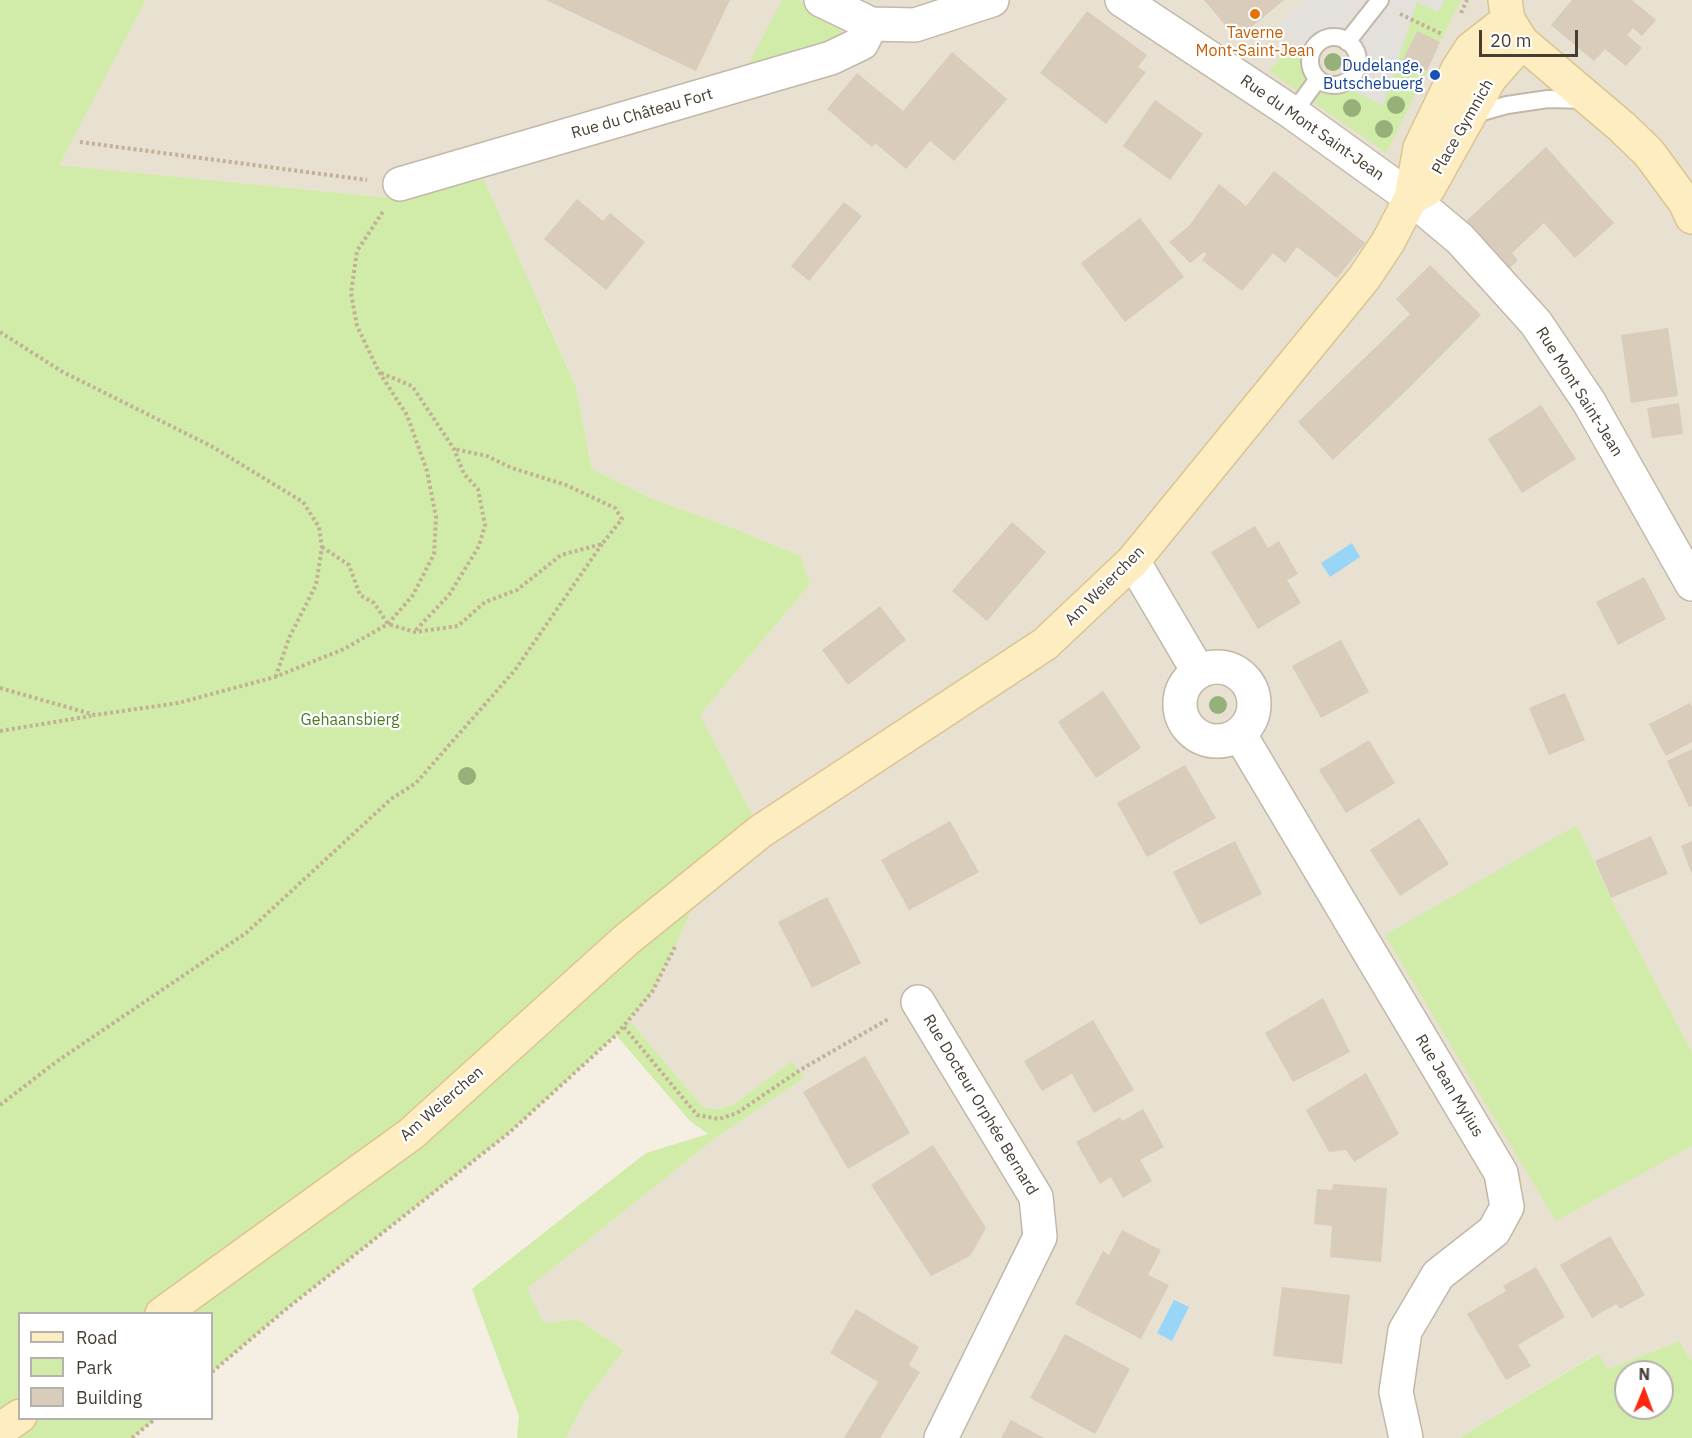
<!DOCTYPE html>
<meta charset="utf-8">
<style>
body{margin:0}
#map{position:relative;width:1692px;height:1438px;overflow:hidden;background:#f4eee3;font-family:"IBM Plex Sans",sans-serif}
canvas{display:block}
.legend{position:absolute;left:18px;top:1312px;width:195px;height:108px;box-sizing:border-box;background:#fff;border:2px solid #b5b2ad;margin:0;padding:8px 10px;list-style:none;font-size:18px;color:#463e33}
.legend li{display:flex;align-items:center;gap:12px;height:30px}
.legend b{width:30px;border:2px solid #b5b2ad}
.north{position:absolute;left:1614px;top:1360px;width:60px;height:60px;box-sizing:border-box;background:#fff;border:2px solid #b5b2ad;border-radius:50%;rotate:1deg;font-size:16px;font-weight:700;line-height:24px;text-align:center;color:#463e33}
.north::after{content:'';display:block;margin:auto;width:21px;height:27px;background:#ff280f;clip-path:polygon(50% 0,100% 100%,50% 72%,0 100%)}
.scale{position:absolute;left:1479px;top:30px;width:99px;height:27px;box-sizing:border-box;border:3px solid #463e33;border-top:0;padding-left:8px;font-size:18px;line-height:21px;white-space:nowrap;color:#463e33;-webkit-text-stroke:4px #fff;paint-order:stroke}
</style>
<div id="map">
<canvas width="1692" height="1438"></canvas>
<ul class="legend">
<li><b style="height:8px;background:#ffedc2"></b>Road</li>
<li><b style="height:16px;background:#d1eca8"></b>Park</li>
<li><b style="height:16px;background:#d9ccbb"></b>Building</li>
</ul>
<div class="north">N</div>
<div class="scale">20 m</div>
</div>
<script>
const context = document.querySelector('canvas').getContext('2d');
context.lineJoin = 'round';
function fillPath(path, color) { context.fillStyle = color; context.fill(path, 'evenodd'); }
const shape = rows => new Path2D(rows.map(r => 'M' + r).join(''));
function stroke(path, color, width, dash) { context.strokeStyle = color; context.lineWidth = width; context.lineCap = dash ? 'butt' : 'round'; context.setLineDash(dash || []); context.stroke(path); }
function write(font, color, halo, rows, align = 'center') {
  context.font = font + ' "IBM Plex Sans",sans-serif'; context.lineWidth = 4.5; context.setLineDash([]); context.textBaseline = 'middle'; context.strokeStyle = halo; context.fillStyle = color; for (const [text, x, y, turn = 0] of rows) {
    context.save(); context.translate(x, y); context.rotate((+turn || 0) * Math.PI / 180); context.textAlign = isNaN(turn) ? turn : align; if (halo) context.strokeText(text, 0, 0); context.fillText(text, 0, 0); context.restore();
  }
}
fillPath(shape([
 [146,0,1692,0,1692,1052,1611,898,1577,825,1569,830,1648,1169,1692,1146,1692,1362,1679,1341,1608,1369,1597,1353,1459,1438,566,1438,586,1400,624,1350,578,1319,544,1323,527,1289,713,1140,804,1078,792,1062,734,1104,719,1109,703,1107,629,1020,652,991,678,941,706,875,761,831,700,715,810,584,801,556,736,529,653,499,592,469,576,387,543,311,392,198,58,165]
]), '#e8e0d1');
fillPath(shape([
 [0,0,146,0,59,165,392,198,481,173,576,387,592,469,653,499,736,529,801,556,810,584,700,715,761,831,706,875,678,941,652,992,629,1020,703,1107,719,1109,734,1104,792,1061,804,1078,713,1140,527,1289,544,1323,578,1319,624,1350,586,1400,566,1438,517,1438,519,1416,472,1289,646,1153,708,1134,690,1121,616,1035,510,1132,285,1310,212,1372,212,1314,20,1314,20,1418,156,1419,132,1438,0,1438],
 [782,0,797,0,835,19,840,26,841,34,836,43,745,71],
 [1445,0,1461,0,1440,42,1416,32,1403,60,1427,71,1386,153,1269,71,1294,45,1310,61,1315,76,1323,82,1328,84,1339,84,1383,105,1417,1,1438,12],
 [1577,825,1611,898,1692,1052,1692,1146,1556,1221,1385,935],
 [1679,1341,1692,1362,1692,1438,1459,1438,1598,1353,1608,1369],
 [1626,1372,1662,1372,1662,1408,1626,1408]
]), '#d1eca8');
fillPath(shape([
 [1303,0,1445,0,1438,12,1417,2,1383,105,1339,84,1349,80,1357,66,1355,50,1343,39,1328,38,1318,43,1312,51,1310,61,1276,28]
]), '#e4e0dc');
fillPath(shape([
 [1352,543,1360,557,1330,577,1321,563],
 [1174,1300,1189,1307,1172,1341,1157,1333]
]), '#99d5f7');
fillPath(shape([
 [546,0,730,0,696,71],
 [1204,0,1284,0,1237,39],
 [1572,0,1632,0,1656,20,1642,36,1633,28,1627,35,1642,48,1626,66,1605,49,1594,61,1551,25],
 [1087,11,1147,55,1138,67,1146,72,1106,124,1040,73],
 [1417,31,1440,42,1427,71,1403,60],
 [952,52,1007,99,954,161,930,141,906,169,875,143,872,147,827,109,857,73,903,111],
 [1155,100,1203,134,1170,180,1123,146],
 [1546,147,1614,223,1575,258,1544,223,1512,253,1518,260,1506,272,1462,225],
 [1274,171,1365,243,1337,278,1297,247,1285,263,1273,253,1242,291,1202,260,1207,254,1204,252,1190,263,1169,242,1189,226,1219,184,1246,206],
 [577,199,603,221,610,213,645,242,606,290,544,239],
 [844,202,862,216,809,281,791,266],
 [1140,218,1184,277,1125,322,1081,263],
 [1430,265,1481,315,1410,387,1333,460,1298,422,1410,314,1396,299],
 [1668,328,1678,396,1631,403,1621,335],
 [1679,403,1683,434,1652,438,1647,408],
 [1541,405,1576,459,1522,493,1488,439],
 [1012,522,1046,552,987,621,952,591],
 [1255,526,1268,548,1279,541,1298,574,1287,580,1301,603,1258,629,1211,552],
 [1644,577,1666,619,1618,645,1596,602],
 [880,606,906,640,848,685,822,650],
 [1341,640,1369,692,1321,718,1292,666],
 [1103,691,1141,748,1096,778,1058,722],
 [1565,693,1585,740,1549,755,1529,708],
 [1690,703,1692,707,1692,742,1666,756,1649,724],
 [1369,740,1395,783,1346,813,1319,770],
 [1692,749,1692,805,1689,807,1667,761],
 [1185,765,1216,818,1147,857,1117,803],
 [1419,818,1449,864,1400,896,1370,850],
 [950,821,979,872,909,910,881,860],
 [1651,836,1668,874,1611,898,1595,861],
 [1235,841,1262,894,1200,925,1173,872],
 [1692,841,1692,874,1681,846],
 [827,897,861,963,812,988,778,922],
 [1323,998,1350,1052,1293,1082,1265,1033],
 [1093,1020,1134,1090,1094,1113,1072,1074,1042,1091,1024,1061],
 [865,1056,910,1133,848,1169,803,1092],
 [1366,1073,1399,1134,1354,1162,1346,1150,1329,1152,1306,1110],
 [1143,1109,1164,1147,1140,1160,1152,1181,1123,1198,1111,1177,1100,1184,1076,1142,1120,1117,1122,1121],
 [933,1145,986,1228,970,1256,931,1276,871,1185],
 [1333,1184,1387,1188,1381,1262,1330,1257,1332,1226,1314,1224,1317,1189,1332,1190],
 [1122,1230,1161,1250,1148,1275,1169,1285,1141,1339,1075,1304,1103,1251,1109,1255],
 [1610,1236,1645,1295,1620,1309,1616,1304,1592,1318,1560,1265],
 [1536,1267,1565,1317,1518,1345,1531,1366,1506,1380,1467,1314,1506,1291,1503,1286],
 [1282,1287,1350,1295,1342,1364,1273,1356],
 [856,1309,919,1347,909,1365,920,1372,880,1438,844,1438,878,1382,830,1353],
 [1065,1334,1130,1369,1095,1434,1030,1398],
 [1011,1420,1044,1438,1001,1438]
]), '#d9ccbb');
const lane = shape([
 '1310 61a24 24 0 1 1 48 0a24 24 0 1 1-48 0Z',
 [1347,42,1380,0],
 [1293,113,1318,79],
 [1471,115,1507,105,1548,99,1587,100]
]);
const street = shape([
 [821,0,871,24],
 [1122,0,1293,113,1411,198,1460,239,1536,323,1589,402,1692,584],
 [400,184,831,58,862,43,871,24,915,25,992,0],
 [1133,561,1198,671],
 '1180 704a37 37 0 1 1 74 0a37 37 0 1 1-74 0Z',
 [1240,735,1501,1173,1507,1207,1494,1231,1438,1275,1405,1331,1396,1392,1406,1438],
 [918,1002,1036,1197,1040,1237,941,1438]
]);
const secondary = shape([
 [1505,0,1508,20,1522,42,1622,127,1649,153,1685,202,1692,217],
 [1415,196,1428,189,1490,78,1522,42],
 [162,1314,411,1134,626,940,761,831,1045,644,1133,561,1364,278,1388,242,1411,198,1420,148,1458,69,1471,49,1508,20],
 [0,1430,20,1416]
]);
stroke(lane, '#c3b8a8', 20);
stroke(street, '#c3b8a8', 36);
stroke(secondary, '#dbc490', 36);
stroke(shape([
 [1461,13,1467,0],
 [1400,14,1442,34],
 [80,142,367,180],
 [0,332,61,371,211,446,303,502,319,527,322,547,316,585,289,638,276,676],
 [381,373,412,386,454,449,464,474,478,489,485,525,479,546,449,595,415,631],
 [322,547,349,565,360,595,374,603,388,624,415,632,458,626,485,602,517,590,561,555,602,544,622,519,615,508,566,485,512,468,487,456,454,449],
 [0,688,95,715,178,703,275,677,344,649,388,624,413,595,434,554,436,517,427,471,407,415,379,372,357,326,351,293,357,251,384,210],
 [0,731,91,716],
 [624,1027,697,1115,719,1119,737,1113,800,1070,890,1018],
 [0,1105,56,1062,246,933,391,799,416,783,515,670,602,544],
 [212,1372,285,1310,510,1132,616,1035,652,992,676,945],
 [132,1438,156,1418]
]), '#c3b195', 4, [3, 3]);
stroke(lane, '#fff', 16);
stroke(street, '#fff', 33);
stroke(secondary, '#ffedc2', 33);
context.fillStyle = '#95b078';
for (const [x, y] of [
 [1333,62],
 [1396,105],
 [1352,108],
 [1384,129],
 [1218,705],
 [467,776]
]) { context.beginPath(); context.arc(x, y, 9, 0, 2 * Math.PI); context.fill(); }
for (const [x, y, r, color] of [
 [1255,14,6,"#e8710a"],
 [1435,75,6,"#1a4fb4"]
]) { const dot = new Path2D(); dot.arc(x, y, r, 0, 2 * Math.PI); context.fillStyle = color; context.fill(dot); stroke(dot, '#fff', 2); }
write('16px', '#c56008', '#fff', [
 ["Taverne",1255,33],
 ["Mont-Saint-Jean",1255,51]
]);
write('16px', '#164399', '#fff', [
 ["Dudelange,",1423,66],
 ["Butschebuerg",1423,84]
], 'right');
write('16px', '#463e33', '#fff', [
 ["Rue du Château Fort",642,114,-16],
 ["Place Gymnich",1463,127,-60],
 ["Rue du Mont Saint-Jean",1312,128,35],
 ["Rue Mont Saint-Jean",1579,392,58],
 ["Am Weierchen",1105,586,-45],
 ["Rue Jean Mylius",1449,1086,59],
 ["Am Weierchen",442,1104,-41],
 ["Rue Docteur Orphée Bernard",980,1105,59]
]);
write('16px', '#487d21', '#fff', [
 ["Gehaansbierg",350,720]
]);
</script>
